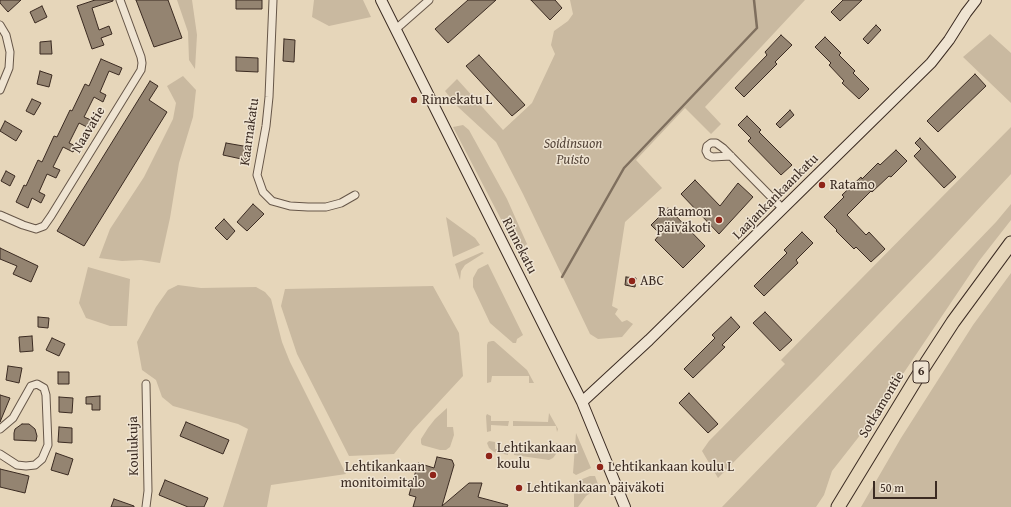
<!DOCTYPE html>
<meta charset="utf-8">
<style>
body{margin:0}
#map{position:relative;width:1011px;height:507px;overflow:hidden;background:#e6d6ba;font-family:"Gentium Book Plus",serif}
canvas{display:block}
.scale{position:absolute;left:873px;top:481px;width:64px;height:18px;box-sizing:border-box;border:2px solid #3b2b22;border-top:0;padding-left:5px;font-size:12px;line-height:14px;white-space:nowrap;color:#3b2b22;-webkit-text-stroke:3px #efe4d2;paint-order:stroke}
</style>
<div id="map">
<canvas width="1011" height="507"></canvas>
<div class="scale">50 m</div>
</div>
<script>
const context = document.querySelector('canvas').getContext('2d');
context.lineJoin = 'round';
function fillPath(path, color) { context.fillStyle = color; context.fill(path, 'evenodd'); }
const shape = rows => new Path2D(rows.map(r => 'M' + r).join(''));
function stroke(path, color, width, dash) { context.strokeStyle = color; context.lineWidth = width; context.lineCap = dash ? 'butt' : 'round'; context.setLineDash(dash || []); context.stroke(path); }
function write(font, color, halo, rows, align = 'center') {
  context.font = font + ' "Gentium Book Plus",serif'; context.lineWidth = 3; context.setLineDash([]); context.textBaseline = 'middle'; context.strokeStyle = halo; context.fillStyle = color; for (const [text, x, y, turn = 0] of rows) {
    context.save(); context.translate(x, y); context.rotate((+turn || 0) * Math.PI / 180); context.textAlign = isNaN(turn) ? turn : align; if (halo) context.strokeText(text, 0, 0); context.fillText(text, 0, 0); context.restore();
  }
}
fillPath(shape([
 [177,0,192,0,197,35,195,69,189,60,188,32],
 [314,0,363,0,371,17,329,26,312,17],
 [570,0,805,0,705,107,721,124,711,134,685,108,636,160,662,188,625,222,612,306,618,309,615,314,622,322,627,320,633,324,622,337,598,339,590,334,523,194,496,142,457,106,445,91,457,79,503,130,532,103,555,54,551,45,554,31,568,21,573,14],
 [990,34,1011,53,1011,103,963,57],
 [183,76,196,90,193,117,179,163,170,218,160,263,141,260,122,261,99,258,110,229,144,177,173,119,176,103,167,86],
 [463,125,469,130,507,199,527,244,518,252,453,127],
 [1011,127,1011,174,935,256,818,377,718,478,702,451,709,441,785,364,781,360],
 [1011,204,1011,220,979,261,872,420,832,471,824,495,816,507,722,507,996,222],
 [446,217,475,238,480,245,453,257],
 [482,252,484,253,465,265,461,271,460,280,455,264],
 [488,264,523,335,517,339,516,343,513,343,490,323,473,287,473,278,478,269],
 [88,267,130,279,127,326,110,326,86,318,79,303],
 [1011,273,1011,507,861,507,901,438,973,325],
 [178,285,201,288,256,287,265,292,271,299,282,342,290,362,346,474,271,485,267,507,223,507,248,429,238,424,173,406,162,397,156,380,142,370,137,342,156,307,168,290],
 [433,286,459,333,463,376,413,430,394,454,349,456,297,354,281,306,285,289],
 [492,341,494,341,527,370,534,383,529,383,529,376,492,376,491,382,487,383,487,345,488,342],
 [447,408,447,427,453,427,454,435,450,447,446,450,440,450,422,445,421,443,421,439,428,428,435,419],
 [549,413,558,429,557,432,556,426,513,426,513,421,548,422],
 [487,414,491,416,491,421,509,421,508,426,491,425,491,431,487,432,486,416],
 [576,433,591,468,576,475,573,473],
 [489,441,495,442,495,449,508,450,508,455,494,452,489,448,487,443],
 [556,443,558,444,556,454,553,458,549,460,514,455,514,450,556,450],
 [590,476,595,476,599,487,586,496,578,507,574,507,574,491,576,484,580,480]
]), '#c9b9a0');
stroke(shape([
 [562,277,624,168,757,28,754,0]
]), '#7f6f5e', 2.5);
const building = shape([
 [0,0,21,0,8,12,0,3,0,0],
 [95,0,113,0,113,1,92,8,99,30,109,26,112,34,101,38,104,45,92,49,77,6,95,0],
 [136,0,168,0,182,38,154,47,136,0],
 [236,0,262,0,262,9,236,9,236,0],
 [468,0,496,0,448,43,435,29,468,0],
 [531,0,555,0,562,8,550,20,531,0],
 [843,0,862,0,840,21,831,12,843,0],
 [42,6,47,17,35,23,30,12,42,6],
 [876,25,881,30,868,44,863,39,876,25],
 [781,35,792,45,775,62,777,64,744,97,735,88,767,55,765,52,781,35],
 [825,37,841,53,839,55,855,71,853,73,869,89,859,99,842,83,844,81,829,65,831,63,815,47,825,37],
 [284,39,295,40,294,62,283,61,284,39],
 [51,41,52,54,40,54,40,42,51,41],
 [479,55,525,105,512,116,466,66,479,55],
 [236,57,258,58,258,72,236,71,236,57],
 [101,59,122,68,119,75,109,71,100,92,106,95,103,102,94,97,84,117,91,120,87,127,79,123,69,143,76,146,73,152,63,147,53,167,60,170,56,178,47,174,39,192,45,195,41,203,32,198,28,208,16,202,24,185,26,186,38,160,42,162,54,136,57,137,70,110,72,111,85,84,89,86,101,59],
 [40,71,52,75,49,87,37,84,40,71],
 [975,74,986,86,938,132,927,121,975,74],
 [150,81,158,86,149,100,167,112,84,246,57,231,150,81],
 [32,99,41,103,34,115,26,111,32,99],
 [790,110,794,115,780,128,776,124,790,110],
 [747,116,761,130,759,132,792,165,781,175,748,141,751,138,738,125,747,116],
 [5,121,22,131,16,141,0,131,5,121],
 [920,138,956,177,944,188,914,156,921,149,915,143,920,138],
 [226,143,249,147,246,160,223,155,226,143],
 [896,150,907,161,891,177,889,176,872,192,871,191,847,215,866,235,869,232,885,249,871,262,856,247,854,249,836,231,837,230,824,217,844,197,842,195,861,177,862,179,878,163,880,165,896,150],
 [6,171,15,176,10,186,1,181,6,171],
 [695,180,720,206,738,183,753,197,719,234,681,194,695,180],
 [253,204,264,214,247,231,237,222,253,204],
 [668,208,705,246,683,268,655,240,660,234,651,225,668,208],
 [224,219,235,231,227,240,215,228,224,219],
 [802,232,813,243,796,260,798,263,764,296,754,286,787,253,784,250,802,232],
 [0,248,38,266,31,282,13,274,17,266,0,259,0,248],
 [626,277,636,278,635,287,625,285,626,277],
 [765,312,792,340,780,351,753,323,765,312],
 [38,317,49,318,48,328,38,327,38,317],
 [731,317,740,327,722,345,725,347,693,378,684,369,715,338,712,335,731,317],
 [32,336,33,351,20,352,19,337,32,336],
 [52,338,65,344,59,356,46,350,52,338],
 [8,366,22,368,19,383,6,380,8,366],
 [58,372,69,372,69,384,58,384,58,372],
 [689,393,718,424,708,433,679,403,689,393],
 [0,395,10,398,0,422,0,395],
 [100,396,100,410,92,410,92,404,86,404,86,397,100,396],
 [59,397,73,398,72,413,59,412,59,397],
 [186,422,229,440,223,454,180,436,186,422],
 [22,424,29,424,35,429,37,436,36,441,14,440,14,433,15,429,22,424],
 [59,427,72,428,72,443,58,442,59,427],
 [56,453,73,459,68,475,51,470,56,453],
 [437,457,452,460,454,465,442,506,469,483,482,483,478,497,508,505,507,507,413,507,416,497,409,495,418,463,434,468,437,457],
 [0,469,29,476,25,493,0,487,0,469],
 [165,480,208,498,204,507,188,507,159,495,165,480],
 [114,499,134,506,134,507,111,507,114,499]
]);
fillPath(building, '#948471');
stroke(building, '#3b2b22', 1);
const street = shape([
 [273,0,269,97,266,126,257,175,263,192,272,201,290,206,308,207,326,207,341,203,355,195],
 [0,25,6,35,10,52,9,68,0,90],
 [396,29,429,0],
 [731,156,712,157,708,155,706,151,707,146,711,143,716,143,723,148,783,209],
 [0,215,23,225,36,229,44,226,51,216,141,70,142,63,141,57,120,0],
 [146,384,148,491,146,507],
 [0,429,13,418,31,386,37,384,44,388,46,395,48,445,42,459,35,465,26,466,17,465,0,454]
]);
const secondary = shape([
 [381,0,582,402,625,507],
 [582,402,649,340,931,63,949,40,966,13,976,0]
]);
const highway = shape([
 [838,507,916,379,953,322,1011,243]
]);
stroke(street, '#665648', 9);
stroke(secondary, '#3b2b22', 12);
stroke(highway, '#3b2b22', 15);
stroke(street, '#efe4d2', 7);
stroke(secondary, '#efe4d2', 10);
stroke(highway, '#e6d6ba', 13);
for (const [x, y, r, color] of [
 [414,100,4,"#8f2418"],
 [822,185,4,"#8f2418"],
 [719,220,4,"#8f2418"],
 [632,281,4,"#8f2418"],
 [489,456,4,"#8f2418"],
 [600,467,4,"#8f2418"],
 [433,475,4,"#8f2418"],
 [519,488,4,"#8f2418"]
]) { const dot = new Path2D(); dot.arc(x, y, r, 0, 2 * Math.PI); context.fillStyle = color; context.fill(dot); stroke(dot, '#efe4d2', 1.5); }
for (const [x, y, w] of [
 [921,372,16]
]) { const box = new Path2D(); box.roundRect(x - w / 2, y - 11, w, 22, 3); context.fillStyle = '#efe4d2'; context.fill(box); stroke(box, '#3b2b22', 1); }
write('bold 13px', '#3b2b22', null, [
 ["6",921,372]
]);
write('14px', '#3b2b22', '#efe4d2', [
 ["Rinnekatu L",422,100],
 ["Ratamo",830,185],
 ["Ratamon",711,212,"right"],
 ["päiväkoti",711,228,"right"],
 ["ABC",640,281],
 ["Lehtikankaan",497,448],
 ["koulu",497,464],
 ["Lehtikankaan",425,467,"right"],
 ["monitoimitalo",425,483,"right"],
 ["Lehtikankaan koulu L",608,467],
 ["Lehtikankaan päiväkoti",527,488]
], 'left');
write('14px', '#3b2b22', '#efe4d2', [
 ["Naavatie",89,130,-59],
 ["Kaarnakatu",250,132,-82],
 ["Laajankankaankatu",776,197,-45],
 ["Rinnekatu",519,246,63],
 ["Sotkamontie",882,405,-59],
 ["Koulukuja",134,446,-91]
]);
write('italic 14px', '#57473b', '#efe4d2', [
 ["Soidinsuon",573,144],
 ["Puisto",573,160]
]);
</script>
